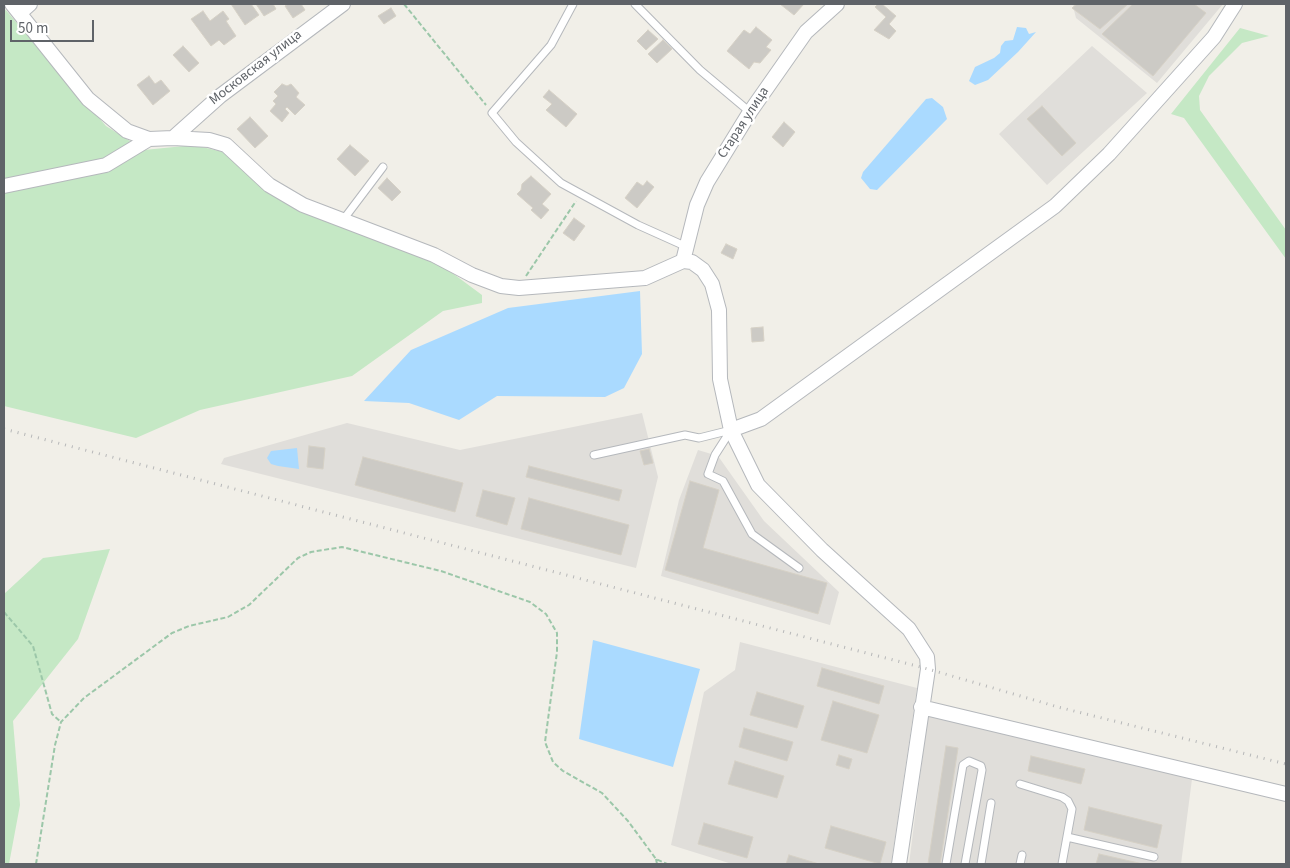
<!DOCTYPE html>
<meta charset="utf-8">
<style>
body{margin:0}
#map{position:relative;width:1290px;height:868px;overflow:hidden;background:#f1efe8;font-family:"Source Sans 3",sans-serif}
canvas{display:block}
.frame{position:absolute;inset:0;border:5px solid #5f6368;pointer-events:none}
.scale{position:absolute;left:10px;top:20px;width:84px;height:22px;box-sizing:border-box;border:2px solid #5f6368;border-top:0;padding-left:6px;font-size:15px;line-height:18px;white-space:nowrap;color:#5f6368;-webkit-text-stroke:4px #fff;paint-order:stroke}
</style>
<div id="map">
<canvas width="1290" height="868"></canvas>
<div class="frame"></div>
<div class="scale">50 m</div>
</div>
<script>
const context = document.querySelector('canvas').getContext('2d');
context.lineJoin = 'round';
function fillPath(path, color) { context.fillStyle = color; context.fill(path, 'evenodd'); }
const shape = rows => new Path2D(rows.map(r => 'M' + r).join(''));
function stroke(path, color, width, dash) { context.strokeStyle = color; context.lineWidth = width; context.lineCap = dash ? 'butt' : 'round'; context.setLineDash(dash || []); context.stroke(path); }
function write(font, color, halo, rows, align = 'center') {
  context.font = font + ' "Source Sans 3",sans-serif'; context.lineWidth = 5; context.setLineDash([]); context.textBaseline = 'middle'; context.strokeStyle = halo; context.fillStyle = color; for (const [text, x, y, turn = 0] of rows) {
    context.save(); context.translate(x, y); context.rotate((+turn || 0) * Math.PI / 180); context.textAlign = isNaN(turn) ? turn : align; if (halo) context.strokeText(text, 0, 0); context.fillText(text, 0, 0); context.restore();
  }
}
fillPath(shape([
 [1075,4,1223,4,1157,83,1076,18,1073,6],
 [1092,46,1147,93,1047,185,999,134],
 [642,413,658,477,636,568,221,464,224,458,347,423,460,450],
 [698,450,718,456,764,521,839,592,830,625,661,576,679,500],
 [740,642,917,688,891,864,732,864,671,845,704,692,735,670],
 [928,714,1192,779,1181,864,909,864]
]), '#e0deda');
fillPath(shape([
 [4,8,106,126,144,150,194,145,223,152,266,188,432,258,482,295,482,303,443,311,352,376,200,410,136,438,4,406],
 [1240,28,1269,36,1242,43,1209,76,1199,96,1200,110,1286,230,1286,259,1184,118,1171,114],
 [110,549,78,639,13,721,20,805,9,864,4,864,4,594,43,558]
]), '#c5e8c5');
fillPath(shape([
 [1017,27,1026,28,1029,34,1036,32,1018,52,988,80,975,85,969,81,975,67,994,58,1000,53,1001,46,1005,41,1013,40],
 [932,98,943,107,947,119,877,190,870,189,861,178,863,172,926,99],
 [640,291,642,354,624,388,605,397,497,396,459,420,409,403,364,401,411,350,508,308],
 [297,448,299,469,278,466,271,464,267,458,271,451],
 [593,640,700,669,673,767,579,739]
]), '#aadaff');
const building = shape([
 [231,4,251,4,259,15,245,25,231,4],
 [256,4,273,4,276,9,264,16,256,4],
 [288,4,301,4,305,10,293,18,285,6,288,4],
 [780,4,804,4,794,15,780,4],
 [878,4,882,4,896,16,889,24,896,31,889,39,874,30,886,17,875,7,878,4],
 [1077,4,1128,4,1100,29,1072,8,1077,4],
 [1133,4,1194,4,1206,13,1153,76,1102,34,1133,4],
 [391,8,396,16,384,24,378,16,391,8],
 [203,11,210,21,223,11,229,19,226,21,236,36,224,45,219,40,211,46,191,19,203,11],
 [756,27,772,40,766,47,771,50,760,63,754,62,749,69,727,51,744,30,750,34,756,27],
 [648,30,658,39,646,50,637,41,648,30],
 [663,40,672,49,657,63,648,54,663,40],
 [183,46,199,63,189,72,173,55,183,46],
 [149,76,155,84,161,80,170,91,153,105,137,85,149,76],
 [282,84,287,86,291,84,299,93,296,97,305,105,295,115,287,107,285,109,289,113,282,122,270,111,276,104,273,101,278,96,274,92,282,84],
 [549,90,577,114,566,127,546,110,552,104,543,97,549,90],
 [1042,106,1076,143,1062,156,1027,119,1042,106],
 [250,117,268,136,255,148,237,129,250,117],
 [784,122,795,132,783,147,772,137,784,122],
 [350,145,369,161,355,176,337,159,350,145],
 [531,176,551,194,542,204,549,210,541,219,531,210,533,208,517,194,521,190,522,184,531,176],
 [387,178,401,192,392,201,378,188,387,178],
 [647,181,654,187,637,208,625,198,637,182,643,186,647,181],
 [574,218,585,226,574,241,563,233,574,218],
 [726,244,737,249,733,259,721,253,726,244],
 [763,327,764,341,752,342,751,328,763,327],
 [309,446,325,448,323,469,307,467,309,446],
 [649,449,653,463,644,465,640,451,649,449],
 [363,457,463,483,455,512,355,485,363,457],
 [529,466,622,490,619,501,526,477,529,466],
 [690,481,719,490,703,548,827,583,818,614,665,570,690,481],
 [483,490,515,498,507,525,476,516,483,490],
 [529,498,629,525,621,555,521,529,529,498],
 [822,668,884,686,879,704,817,686,822,668],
 [757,692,804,706,797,728,750,715,757,692],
 [833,701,879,715,867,753,821,740,833,701],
 [744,728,793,742,787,761,739,747,744,728],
 [946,746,958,748,940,864,928,864,946,746],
 [839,755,852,759,849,769,836,765,839,755],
 [1031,756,1085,769,1081,784,1028,771,1031,756],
 [735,761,784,776,777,798,728,784,735,761],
 [1089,807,1162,825,1157,848,1084,830,1089,807],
 [704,823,753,837,747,858,698,844,704,823],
 [831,826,886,842,880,864,825,848,831,826],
 [1099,854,1143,864,1096,864,1099,854],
 [789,855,819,864,786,864,789,855]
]);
fillPath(building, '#cccac5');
stroke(building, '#d6d1c6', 1);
const service = shape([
 [573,4,551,45,492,113,516,142,561,183,638,225,687,247],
 [635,4,700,70,750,112],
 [343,220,383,167],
 [731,430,715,455,708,474,723,481,752,534,799,568],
 [594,455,685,435,699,438,731,430],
 [1020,784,1062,797,1068,801,1072,809,1062,864],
 [1067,837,1154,857],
 [946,864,963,765,969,761,981,766,982,770,965,864],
 [981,864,991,803],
 [1020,864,1022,855]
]);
const minor = shape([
 [12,4,88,99,127,131,149,139,173,138,209,140,226,145,269,185,303,205,434,255,472,275,501,286,519,288,645,278,683,261,692,262,703,270,712,284,719,310,720,379,731,430,758,485,822,550,909,629,927,657,928,669,899,864],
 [21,12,30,4],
 [173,138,220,96,343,4],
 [4,186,106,165,149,139],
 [683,261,697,205,707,182,750,112,806,32,837,4],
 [731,430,761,419,1055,206,1109,154,1214,37,1235,4],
 [921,707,1286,794]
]);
stroke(service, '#b5b8bc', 9);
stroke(minor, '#b5b8bc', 16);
stroke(shape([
 [404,4,486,105],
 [526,276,576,201],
 [4,612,33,646,52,714,61,722],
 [656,859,657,864],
 [36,864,55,745,61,722,84,698,172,633,189,626,228,617,249,605,298,558,311,552,342,547,441,571,530,602,546,614,557,633,557,652,545,742,553,762,563,771,602,793,628,821,656,859,667,864]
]), '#9cc7a9', 2, [5, 2.5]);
stroke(service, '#fff', 7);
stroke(minor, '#fff', 14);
stroke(shape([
 [4,429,928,669,1058,707,1286,764]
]), '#b6b7b8', 3, [1, 6]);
write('14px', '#5f6368', '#fff', [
 ["Московская улица",256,68,-38],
 ["Старая улица",744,123,-57]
]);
</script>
